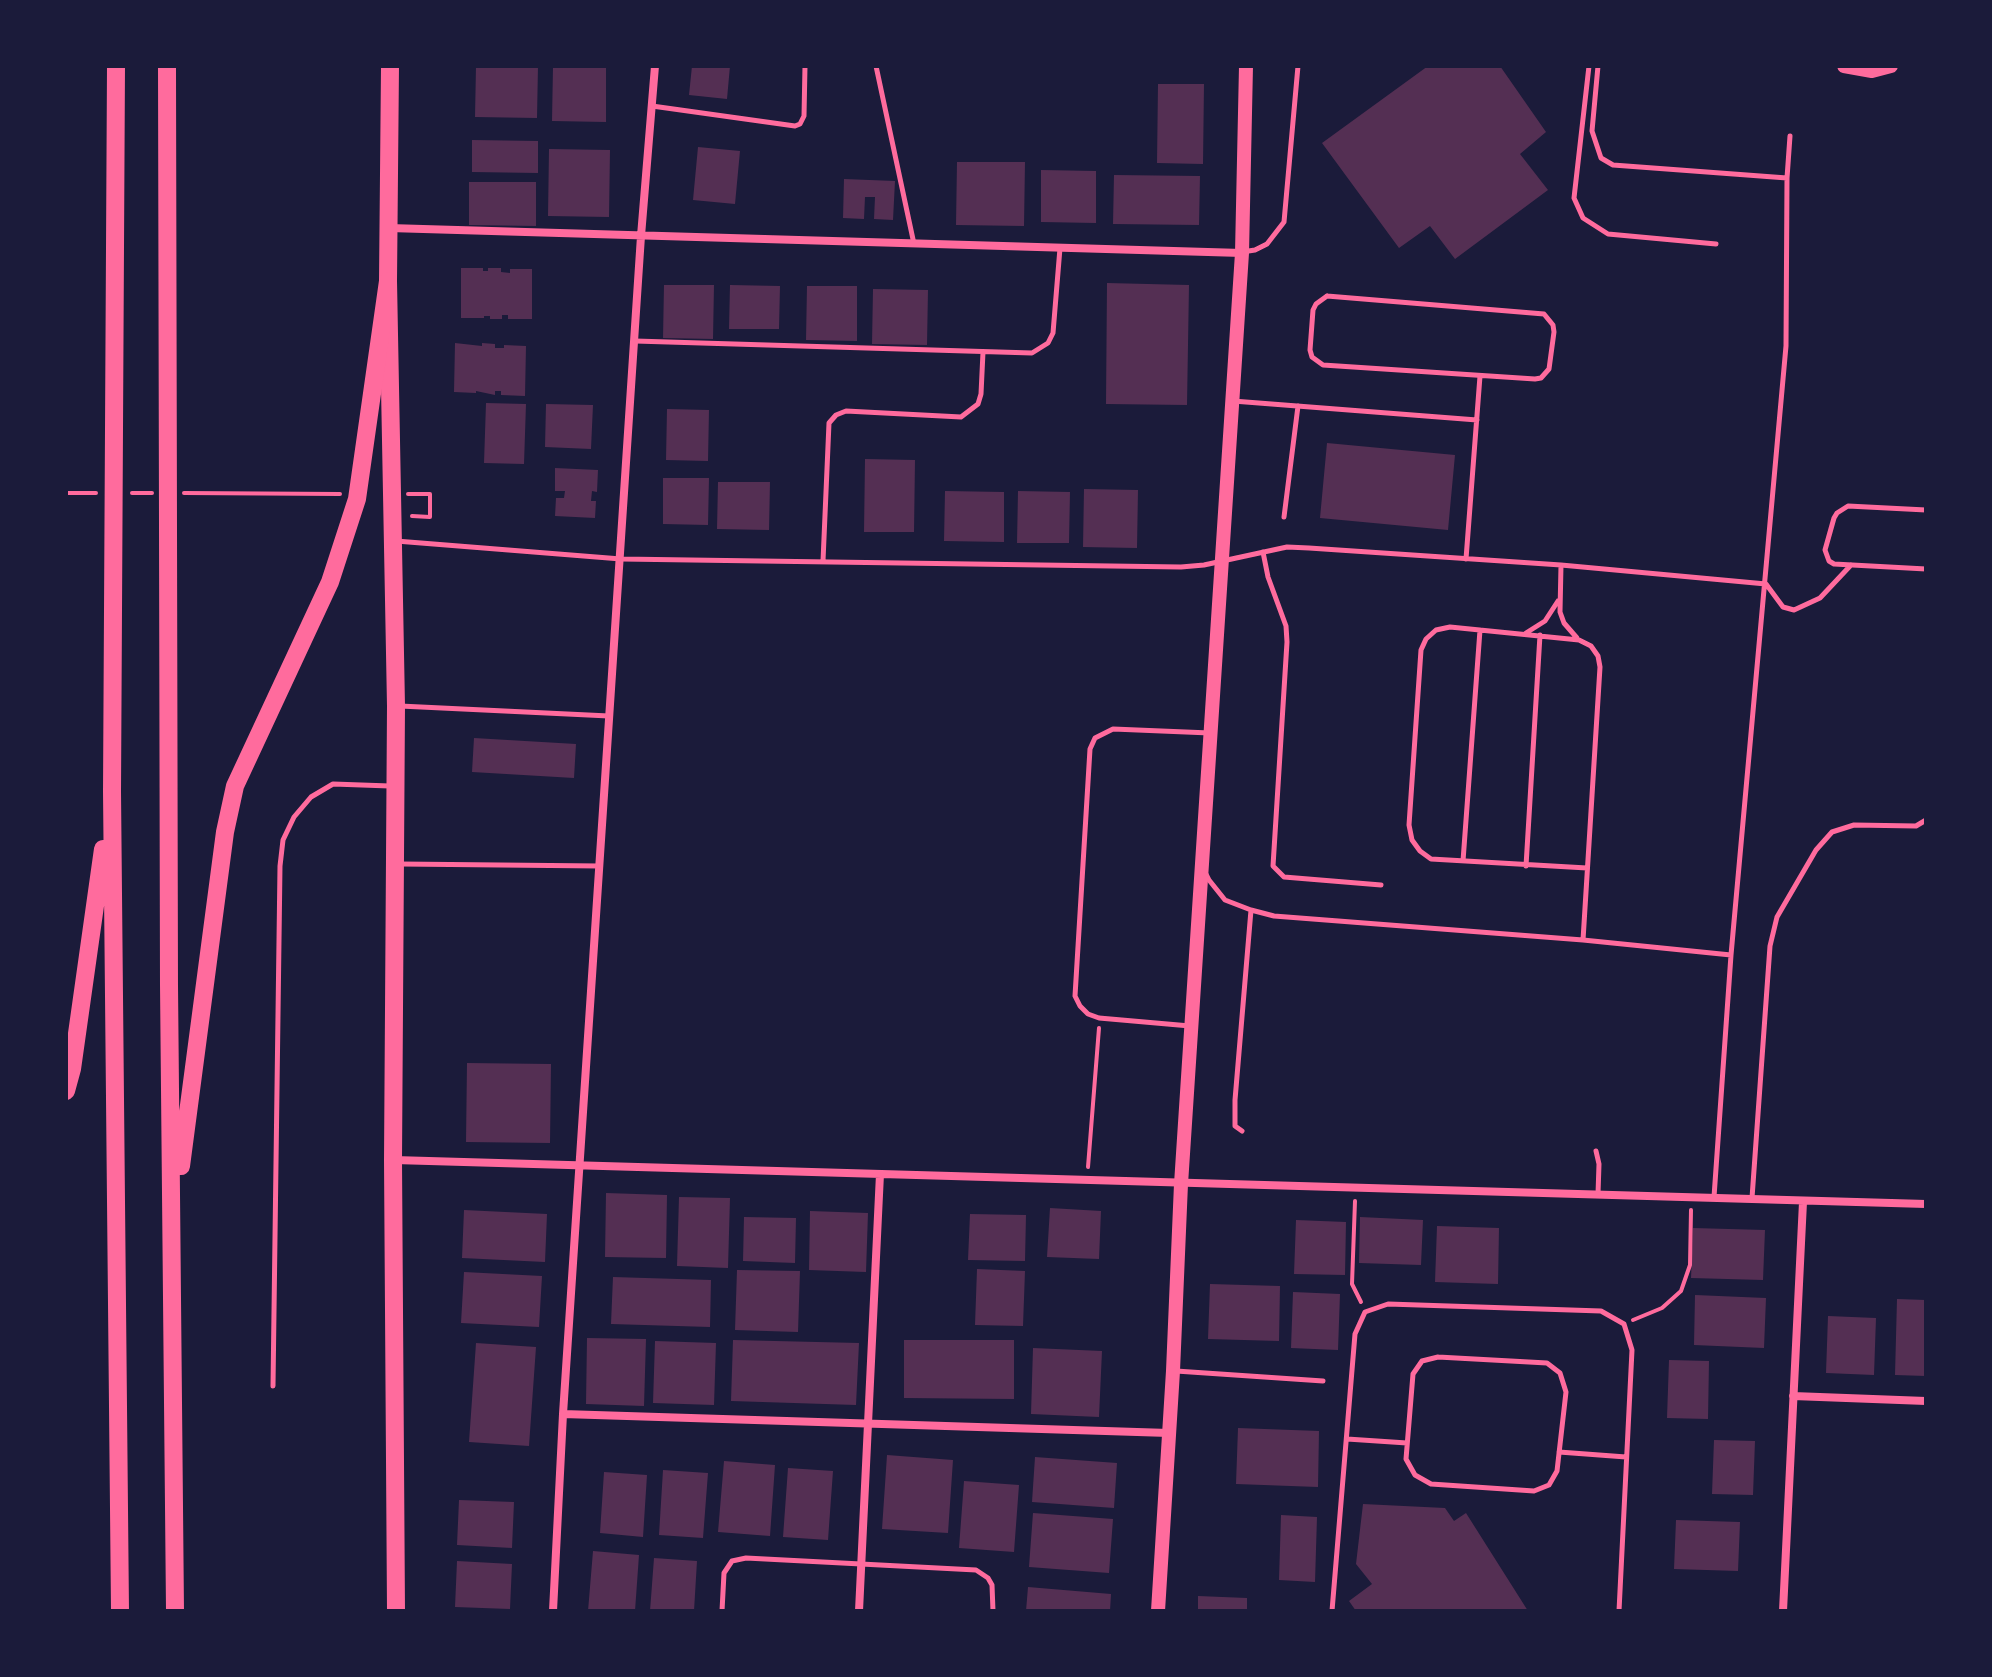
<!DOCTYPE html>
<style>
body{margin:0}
#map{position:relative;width:1992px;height:1677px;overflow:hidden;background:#1b1b3a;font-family:"DM Sans",sans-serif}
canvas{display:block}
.frame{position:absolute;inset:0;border:68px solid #1b1b3a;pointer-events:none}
</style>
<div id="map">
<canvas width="1992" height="1677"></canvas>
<div class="frame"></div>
</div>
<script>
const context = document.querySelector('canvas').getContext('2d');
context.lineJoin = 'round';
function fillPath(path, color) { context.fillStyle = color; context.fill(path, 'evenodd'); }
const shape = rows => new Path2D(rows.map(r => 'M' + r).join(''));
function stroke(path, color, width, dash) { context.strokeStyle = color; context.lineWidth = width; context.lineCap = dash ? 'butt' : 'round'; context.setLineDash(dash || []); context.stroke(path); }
fillPath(shape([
 [476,66,538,66,537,118,475,117],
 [553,66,606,66,606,122,552,121],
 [692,66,730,66,727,99,689,95],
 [1428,66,1500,66,1546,132,1520,154,1548,190,1455,259,1430,226,1399,248,1322,143],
 [1158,84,1204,84,1203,164,1157,163],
 [472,140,538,141,538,173,472,172],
 [698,147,740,151,735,204,693,200],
 [549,149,610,150,609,217,548,216],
 [957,162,1025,162,1024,226,956,225],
 [1041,170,1096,171,1096,223,1041,222],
 [1114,175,1200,176,1199,225,1113,224],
 [844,179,895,181,893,220,874,219,875,197,865,197,864,219,843,218],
 [469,182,536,182,536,226,469,225],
 [461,268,483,268,483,271,488,271,488,268,501,268,501,272,510,273,510,269,532,269,532,319,508,319,508,315,502,315,502,319,490,319,490,316,484,316,484,318,461,318],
 [1107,283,1189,285,1187,405,1106,404],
 [664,285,714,285,713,339,663,338],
 [730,285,780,286,779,329,729,329],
 [807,286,857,286,857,341,806,340],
 [873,289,928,290,927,345,872,344],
 [455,343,482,346,482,343,495,344,495,348,504,348,504,345,526,346,525,396,501,395,501,391,495,391,495,395,476,391,476,393,454,392],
 [486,403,526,404,524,464,484,463],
 [546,404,593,405,591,449,545,447],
 [667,409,709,410,708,461,666,460],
 [1327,443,1455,455,1448,530,1320,518],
 [865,459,915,460,914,532,864,532],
 [555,468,598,470,597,492,592,491,591,501,596,501,595,518,555,516,556,498,564,498,565,491,555,491],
 [663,478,709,478,708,525,663,524],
 [718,482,770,482,769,530,717,529],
 [1084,489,1138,490,1137,548,1083,547],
 [945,491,1004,492,1004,542,944,541],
 [1018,491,1070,492,1069,543,1017,543],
 [474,738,576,744,574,778,472,772],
 [467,1063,551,1064,550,1143,466,1142],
 [606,1193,667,1195,666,1258,605,1257],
 [679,1197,730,1198,728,1268,677,1266],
 [1050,1208,1101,1211,1099,1259,1047,1257],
 [464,1210,547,1214,545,1262,462,1258],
 [810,1211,868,1213,866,1272,809,1270],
 [970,1214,1026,1215,1025,1261,968,1260],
 [744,1217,796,1218,795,1263,743,1261],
 [1360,1217,1423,1220,1421,1265,1359,1263],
 [1296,1220,1346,1222,1345,1275,1294,1274],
 [1437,1226,1499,1228,1498,1284,1435,1282],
 [1693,1228,1765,1230,1763,1280,1691,1278],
 [977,1269,1025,1271,1023,1326,975,1325],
 [737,1270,800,1271,798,1332,735,1330],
 [464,1272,542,1276,539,1327,461,1323],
 [613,1277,711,1280,710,1327,611,1324],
 [1210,1284,1280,1286,1279,1341,1208,1339],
 [1293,1292,1340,1294,1338,1350,1291,1348],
 [1695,1295,1766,1298,1764,1348,1694,1345],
 [1897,1299,1926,1300,1926,1376,1895,1375],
 [1828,1316,1876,1318,1874,1375,1826,1373],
 [587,1338,646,1339,644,1406,586,1404],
 [733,1340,859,1343,856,1405,731,1401],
 [904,1340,1014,1340,1014,1399,904,1398],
 [655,1341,716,1343,714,1405,653,1403],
 [476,1343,536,1347,529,1446,469,1442],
 [1033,1348,1102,1351,1099,1417,1031,1414],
 [1669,1360,1709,1361,1708,1419,1667,1418],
 [1238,1428,1319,1431,1318,1487,1236,1484],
 [1714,1440,1755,1441,1753,1495,1712,1494],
 [887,1455,953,1460,948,1533,882,1529],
 [1035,1457,1117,1463,1114,1508,1032,1502],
 [724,1461,775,1465,770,1536,718,1532],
 [788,1468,833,1471,828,1540,783,1537],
 [663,1470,708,1473,703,1538,659,1535],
 [604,1472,647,1475,643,1537,600,1533],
 [964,1481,1019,1485,1014,1552,959,1548],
 [459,1500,514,1502,512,1548,457,1545],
 [1363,1504,1445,1508,1454,1521,1466,1513,1528,1611,1356,1611,1349,1601,1372,1584,1356,1564],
 [1033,1513,1113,1519,1109,1573,1029,1567],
 [1281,1515,1317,1517,1315,1582,1279,1580],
 [1676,1520,1740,1522,1738,1571,1674,1569],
 [593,1551,639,1555,635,1611,588,1611],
 [654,1558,697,1561,694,1611,650,1611],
 [457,1561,512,1564,510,1609,455,1607],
 [1028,1587,1111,1594,1110,1611,1026,1611],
 [1198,1596,1247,1598,1247,1611,1198,1611]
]), '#542f53');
stroke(shape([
 [66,493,96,493],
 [132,493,152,493],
 [184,493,340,494],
 [408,494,430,494,430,517,412,516],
 [1088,1167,1099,1028],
 [1355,1201,1352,1284,1361,1302],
 [1633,1320,1662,1308,1681,1291,1690,1265,1691,1210]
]), '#ff6b9d', 4);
stroke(shape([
 [876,66,914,244],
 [1589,66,1574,198,1583,218,1608,234,1716,244],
 [1598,66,1592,131,1601,158,1613,165,1787,178],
 [652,106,795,126,800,124,804,116,805,66],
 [1242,252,1255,250,1267,244,1284,222,1298,66],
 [1327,296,1544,314,1553,325,1554,332,1549,369,1541,378,1535,379,1323,365,1312,357,1310,350,1313,310,1316,304,1327,296],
 [635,341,1032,353,1048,343,1053,333,1060,248],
 [1233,401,1477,420],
 [1926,510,1848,506,1837,513,1834,518,1825,550,1829,561,1834,564,1926,569],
 [1284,517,1298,406],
 [396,541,621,559,1181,567,1204,565,1287,547,1309,548,1561,565,1766,584,1783,607,1794,610,1820,598,1851,565],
 [1263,552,1268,577,1286,626,1287,642,1273,866,1284,877,1381,885],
 [1466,559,1480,376],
 [823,561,829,423,836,415,846,411,961,417,978,404,981,394,983,352],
 [1561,565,1560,612,1564,623,1577,638],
 [1526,633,1545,621,1558,601],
 [400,706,609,716],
 [1463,861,1480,630],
 [400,864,600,866],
 [1526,866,1540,635],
 [1206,874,1209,880,1225,900,1251,910,1274,916,1583,940,1731,955],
 [1583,940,1600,667,1598,656,1591,646,1579,640,1450,627,1436,630,1426,639,1421,650,1409,825,1412,840,1420,851,1431,859,1587,868],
 [1190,1026,1099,1018,1088,1014,1080,1006,1075,996,1090,749,1095,738,1113,729,1210,733],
 [1242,1131,1235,1126,1235,1100,1251,910],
 [1596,1151,1599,1164,1598,1194],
 [1714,1197,1731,955,1786,346,1787,178,1790,136],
 [1752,1198,1770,946,1777,917,1816,850,1832,832,1854,825,1916,826,1926,820],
 [1438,1357,1547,1363,1560,1373,1566,1392,1557,1471,1549,1485,1534,1491,1431,1484,1415,1475,1406,1459,1413,1374,1422,1361,1438,1357],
 [1176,1371,1323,1381],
 [273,1386,280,866,283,840,294,817,311,797,333,784,390,786],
 [1347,1439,1407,1443],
 [1559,1452,1626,1457],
 [722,1611,724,1573,732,1561,746,1558,976,1570,988,1578,992,1585,993,1611],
 [1332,1611,1355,1334,1365,1312,1388,1304,1601,1311,1624,1324,1632,1350,1619,1611]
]), '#ff6b9d', 5);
stroke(shape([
 [389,228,1242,253],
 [394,1160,1926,1204],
 [1793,1396,1926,1401],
 [563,1414,1169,1433],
 [553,1611,563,1414,641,236,655,66],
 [859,1611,880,1174],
 [1783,1611,1803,1202]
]), '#ff6b9d', 8);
stroke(shape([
 [1844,66,1872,71,1891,66],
 [1158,1611,1173,1371,1181,1184,1242,253,1246,66]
]), '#ff6b9d', 14);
stroke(shape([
 [390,66,388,281,396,706,393,1160,396,1611]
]), '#ff6b9d', 18);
stroke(shape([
 [116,66,112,791,120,1611],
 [167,66,169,985,175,1611],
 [66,1091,72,1069,103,849],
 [181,1166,225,832,235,786,330,582,357,499,388,281]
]), '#ff6b9d', 18);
</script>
